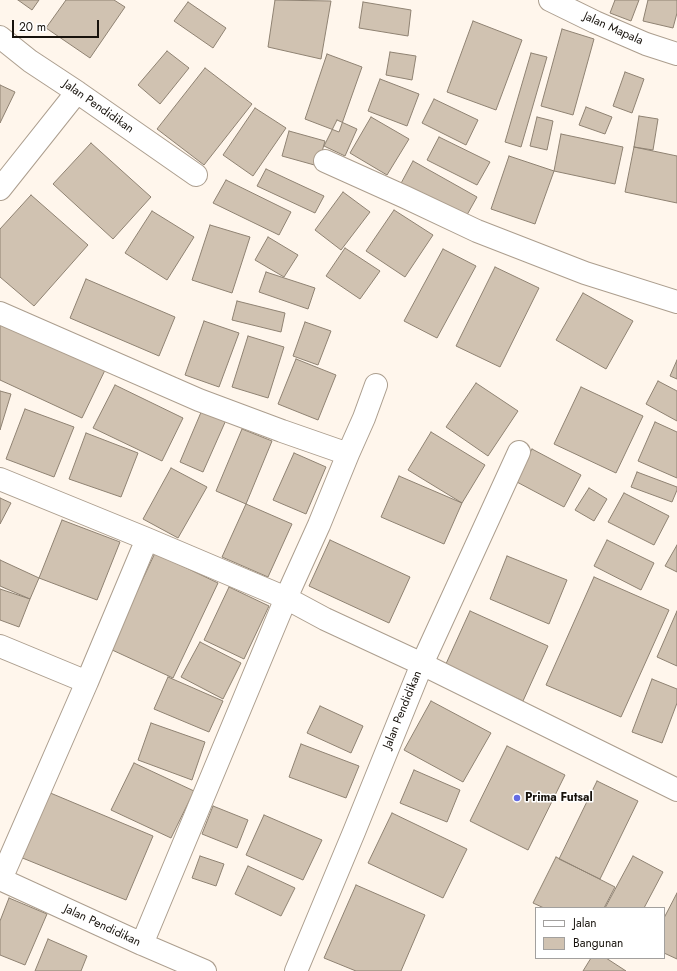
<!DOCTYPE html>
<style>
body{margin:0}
#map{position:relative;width:677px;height:971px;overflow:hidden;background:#fff6ec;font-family:Jost,sans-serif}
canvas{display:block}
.legend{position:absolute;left:535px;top:907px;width:130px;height:52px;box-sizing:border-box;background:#fff;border:1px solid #a2a09e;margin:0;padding:5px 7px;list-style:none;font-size:12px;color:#17120c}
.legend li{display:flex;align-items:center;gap:8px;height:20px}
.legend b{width:20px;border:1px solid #a2a09e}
.scale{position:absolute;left:12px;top:20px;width:87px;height:18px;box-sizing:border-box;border:2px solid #17120c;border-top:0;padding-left:5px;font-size:12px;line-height:14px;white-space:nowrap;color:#17120c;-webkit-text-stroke:3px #fff;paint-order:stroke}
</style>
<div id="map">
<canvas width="677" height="971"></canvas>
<ul class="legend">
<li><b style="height:5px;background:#fff"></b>Jalan</li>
<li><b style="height:11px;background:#d0c2b1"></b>Bangunan</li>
</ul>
<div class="scale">20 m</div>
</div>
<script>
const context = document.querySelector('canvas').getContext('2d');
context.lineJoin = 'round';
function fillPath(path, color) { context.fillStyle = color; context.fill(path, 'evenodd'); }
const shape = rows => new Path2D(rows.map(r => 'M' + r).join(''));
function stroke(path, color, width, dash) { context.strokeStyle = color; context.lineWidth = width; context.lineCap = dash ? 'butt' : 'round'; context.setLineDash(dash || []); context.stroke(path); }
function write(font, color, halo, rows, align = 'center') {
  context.font = font + ' Jost,sans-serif'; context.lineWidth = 3; context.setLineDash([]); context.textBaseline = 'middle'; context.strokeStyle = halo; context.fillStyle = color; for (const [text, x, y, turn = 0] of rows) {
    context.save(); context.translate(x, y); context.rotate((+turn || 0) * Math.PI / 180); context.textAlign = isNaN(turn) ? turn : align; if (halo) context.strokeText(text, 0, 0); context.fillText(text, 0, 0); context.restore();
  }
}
const building = shape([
 [18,0,39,0,32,10,18,0],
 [66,0,114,0,125,7,90,58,46,28,66,0],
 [275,0,331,1,321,59,268,47,275,0],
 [615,0,639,0,631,21,610,13,615,0],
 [648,0,677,0,677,13,673,28,643,21,648,0],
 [188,2,226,28,213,48,174,21,188,2],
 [363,2,411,10,408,36,359,28,363,2],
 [473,21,522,40,496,110,447,92,473,21],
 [562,29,594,39,573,115,541,106,562,29],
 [167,51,189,68,160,104,138,85,167,51],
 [390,52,416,56,412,80,386,75,390,52],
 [531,53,547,57,521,147,505,142,531,53],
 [327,54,362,67,339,132,305,119,327,54],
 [205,68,252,104,204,165,157,129,205,68],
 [625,72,644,79,632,113,613,106,625,72],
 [380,79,419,94,407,126,368,111,380,79],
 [0,85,15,92,0,123,0,85],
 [434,99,478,120,466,145,422,123,434,99],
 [586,107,612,117,605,134,579,125,586,107],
 [255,108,286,128,253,176,223,155,255,108],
 [639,116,658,119,653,150,634,147,639,116],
 [371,117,409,139,387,175,350,153,371,117],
 [537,117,553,121,547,150,530,146,537,117],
 [337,120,357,129,345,156,324,146,337,120],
 [289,131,325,141,318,166,282,156,289,131],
 [561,134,623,147,615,184,554,171,561,134],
 [439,137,490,162,477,185,427,160,439,137],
 [91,143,151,197,113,239,53,184,91,143],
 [634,147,677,156,677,203,625,192,634,147],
 [509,156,554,171,535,224,491,209,509,156],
 [413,161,477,197,463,222,399,187,413,161],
 [266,169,324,196,315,213,257,186,266,169],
 [226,180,291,212,279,235,213,203,226,180],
 [343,192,370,212,341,250,315,230,343,192],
 [31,195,88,245,34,306,0,277,0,229,31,195],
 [394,210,433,235,405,277,366,251,394,210],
 [152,211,194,237,167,280,125,253,152,211],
 [210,225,250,237,232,293,192,280,210,225],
 [268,237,298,255,284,277,255,260,268,237],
 [345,248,380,271,360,299,326,276,345,248],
 [443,249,476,266,437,338,404,321,443,249],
 [495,267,539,288,500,367,456,346,495,267],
 [266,272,315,288,308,309,259,292,266,272],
 [86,279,175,317,159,356,70,318,86,279],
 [583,293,633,321,606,369,556,340,583,293],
 [237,301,285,313,281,332,232,320,237,301],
 [0,318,106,368,82,418,0,380,0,318],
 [204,321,239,333,219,387,185,375,204,321],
 [305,322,331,331,318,365,293,356,305,322],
 [248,336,284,347,268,398,232,387,248,336],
 [296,359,336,375,318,420,278,404,296,359],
 [677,360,677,379,670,376,677,360],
 [658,381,677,391,677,421,646,404,658,381],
 [476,383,518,411,488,456,446,427,476,383],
 [115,385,183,418,162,461,93,428,115,385],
 [581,387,643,416,616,473,554,444,581,387],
 [0,391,11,394,0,430,0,391],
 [25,409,74,427,54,477,6,459,25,409],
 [202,410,226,420,203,472,180,462,202,410],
 [655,422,677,432,677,478,638,461,655,422],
 [242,429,272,441,246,504,216,491,242,429],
 [431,432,485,465,462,503,408,470,431,432],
 [86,433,138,453,121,497,69,479,86,433],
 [532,449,581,475,564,507,515,481,532,449],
 [294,453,326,467,306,514,273,500,294,453],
 [171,468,207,487,178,538,143,519,171,468],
 [637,472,677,487,677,490,672,502,631,487,637,472],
 [399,476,462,503,444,544,381,517,399,476],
 [589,488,607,499,594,521,575,510,589,488],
 [624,493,669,516,654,545,608,522,624,493],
 [0,498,11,503,0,524,0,498],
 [246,504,292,524,268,577,222,557,246,504],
 [62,520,120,542,97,600,39,578,62,520],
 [330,540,410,577,389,623,309,586,330,540],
 [607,540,654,563,641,590,594,566,607,540],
 [677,545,677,572,665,566,677,545],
 [155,553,218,583,173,678,110,649,155,553],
 [507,556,567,580,549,624,490,599,507,556],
 [0,560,39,578,30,599,0,586,0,560],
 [594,577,669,610,621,717,546,685,594,577],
 [229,587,269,606,244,659,204,640,229,587],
 [0,589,30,599,19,627,0,620,0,589],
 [470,611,548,646,523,701,445,666,470,611],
 [677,611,677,666,657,657,677,611],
 [200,642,241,663,223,699,181,677,200,642],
 [168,677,223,701,209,732,154,709,168,677],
 [652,679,677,689,677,703,662,743,632,732,652,679],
 [431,701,491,733,463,782,404,750,431,701],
 [320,706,363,726,351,753,307,733,320,706],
 [151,723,205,742,192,780,138,760,151,723],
 [301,744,359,766,346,798,289,777,301,744],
 [507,746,565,775,528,850,470,821,507,746],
 [134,763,194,791,171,838,111,810,134,763],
 [414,770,460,790,447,822,400,803,414,770],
 [597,781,638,801,600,879,559,859,597,781],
 [48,792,153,836,126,900,20,857,48,792],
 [213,806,248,820,237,848,202,834,213,806],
 [392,813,467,849,443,898,368,863,392,813],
 [264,815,322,840,303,880,246,855,264,815],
 [200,856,224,864,216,886,192,878,200,856],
 [633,856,663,872,644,908,605,908,633,856],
 [556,857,615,887,604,908,544,908,533,903,556,857],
 [248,866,295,888,281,916,235,894,248,866],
 [356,885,425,915,401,971,356,971,324,958,356,885],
 [677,893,677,959,664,953,664,918,677,893],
 [9,898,47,914,25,965,0,955,0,921,9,898],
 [48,939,87,956,81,971,35,971,48,939],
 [591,958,606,958,626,971,583,971,591,958]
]);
fillPath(building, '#d0c2b1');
stroke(building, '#8f8272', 1);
const minor = shape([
 [550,0,595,22,646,44,677,54],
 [0,37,30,61,77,92,196,175],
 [325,161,405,197,477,231,585,273,677,302],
 [0,189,77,92],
 [0,313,199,400,282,431,348,454],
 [0,479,147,539,286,598,325,619,422,664,677,790],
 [0,646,87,682,1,879],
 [87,682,147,539],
 [0,879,142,944,205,971],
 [142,944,286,598,319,525,348,454,364,418,376,385],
 [296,971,354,832,422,664,519,452]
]);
stroke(minor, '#ac9e8e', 24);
stroke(minor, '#fff', 22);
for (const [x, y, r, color] of [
 [517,798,4,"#646be3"]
]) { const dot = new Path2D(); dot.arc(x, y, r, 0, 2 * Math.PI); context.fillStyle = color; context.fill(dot); stroke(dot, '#fff', 1.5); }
write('12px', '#17120c', '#fff', [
 ["Jalan Mapala",613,29,24],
 ["Jalan Pendidikan",98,107,35],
 ["Jalan Pendidikan",403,710,-68],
 ["Jalan Pendidikan",102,926,25]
]);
write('bold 12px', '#17120c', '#fff', [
 ["Prima Futsal",525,798]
], 'left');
</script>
